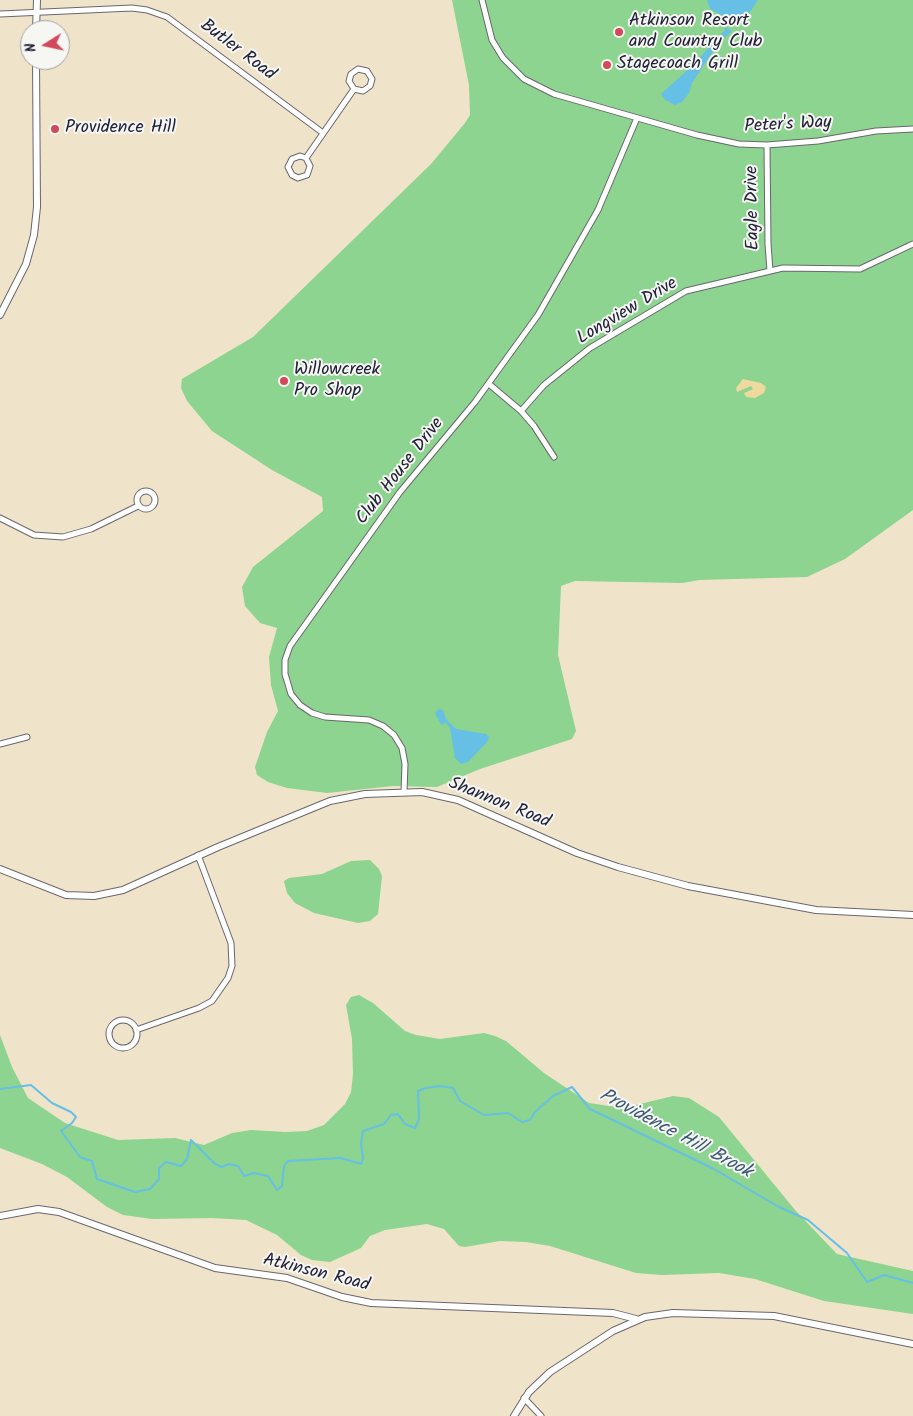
<!DOCTYPE html>
<style>
body{margin:0}
#map{position:relative;width:913px;height:1416px;overflow:hidden;background:#efe4ca;font-family:Kalam,sans-serif}
canvas{display:block}
.north{position:absolute;left:20px;top:20px;width:50px;height:50px;box-sizing:border-box;background:#f6f6f2;border:1px solid #a1a1a9;border-radius:50%;rotate:260deg;font-size:14px;font-weight:700;line-height:20px;text-align:center;color:#22223b}
.north::after{content:'';display:block;margin:auto;width:18px;height:22px;background:#d1495b;clip-path:polygon(50% 0,100% 100%,50% 72%,0 100%)}
</style>
<div id="map">
<canvas width="913" height="1416"></canvas>
<div class="north">N</div>
</div>
<script>
const context = document.querySelector('canvas').getContext('2d');
context.lineJoin = 'round';
function fillPath(path, color) { context.fillStyle = color; context.fill(path, 'evenodd'); }
const shape = rows => new Path2D(rows.map(r => 'M' + r).join(''));
function stroke(path, color, width, dash) { context.strokeStyle = color; context.lineWidth = width; context.lineCap = dash ? 'butt' : 'round'; context.setLineDash(dash || []); context.stroke(path); }
function write(font, color, halo, rows, align = 'center') {
  context.font = font + ' Kalam,sans-serif'; context.lineWidth = 4; context.setLineDash([]); context.textBaseline = 'middle'; context.strokeStyle = halo; context.fillStyle = color; for (const [text, x, y, turn = 0] of rows) {
    context.save(); context.translate(x, y); context.rotate((+turn || 0) * Math.PI / 180); context.textAlign = isNaN(turn) ? turn : align; if (halo) context.strokeText(text, 0, 0); context.fillText(text, 0, 0); context.restore();
  }
}
fillPath(shape([
 [452,0,913,0,913,510,845,559,807,577,699,580,683,583,575,581,561,586,558,655,576,731,572,739,480,769,437,787,393,786,327,793,287,788,268,782,257,775,255,767,267,732,278,711,271,685,269,657,277,628,260,623,245,606,242,587,253,567,323,511,322,497,272,470,212,431,187,401,181,388,182,379,253,337,431,164,465,123,470,115,469,85],
 [370,860,379,869,382,876,378,914,370,921,358,923,314,913,295,903,287,893,284,881,289,878,322,874,351,861],
 [359,995,373,1003,405,1031,416,1035,440,1039,484,1033,495,1036,506,1041,544,1073,589,1103,623,1108,673,1096,689,1098,719,1117,795,1210,837,1254,913,1271,913,1314,824,1301,755,1279,719,1273,662,1275,636,1273,550,1246,526,1242,500,1241,465,1247,459,1246,444,1229,427,1224,385,1230,370,1236,361,1248,330,1262,312,1260,301,1255,277,1235,246,1220,212,1218,152,1219,123,1215,107,1207,67,1177,42,1164,0,1148,0,1035,12,1067,28,1098,65,1123,118,1140,175,1138,204,1145,232,1133,251,1130,285,1132,307,1131,324,1125,345,1104,351,1092,353,1074,352,1039,346,1005,351,997]
]), '#8cd48f');
fillPath(shape([
 [743,379,761,383,766,387,764,393,755,398,746,397,744,393,753,389,751,386,737,392,736,388]
]), '#eeda9e');
fillPath(shape([
 [707,0,758,0,748,15,732,27,728,24,729,19,710,9],
 [725,27,732,31,717,45,692,83,689,93,682,102,675,105,665,100,661,94,692,66,725,30],
 [439,709,443,710,446,719,456,729,486,734,489,737,487,742,468,762,461,764,455,758,450,728,445,722,443,725,441,724,435,713]
]), '#66bfe4');
stroke(shape([
 [0,1089,31,1085,52,1103,71,1112,76,1117,72,1123,61,1131,80,1157,92,1161,97,1179,135,1192,150,1189,159,1179,159,1168,166,1162,181,1166,187,1159,191,1140,215,1164,222,1167,229,1164,238,1166,244,1176,254,1173,268,1176,277,1190,282,1186,284,1166,288,1161,341,1158,361,1164,363,1158,361,1143,363,1131,384,1124,391,1115,398,1114,405,1124,415,1128,419,1119,418,1091,426,1088,440,1086,453,1088,460,1101,484,1115,508,1113,522,1122,530,1120,535,1112,553,1096,572,1087,590,1109,712,1168,779,1207,808,1220,847,1253,867,1282,884,1275,913,1283]
]), '#66bfe4', 2);
const minor = shape([
 [482,0,492,40,503,58,524,79,554,94,697,135,739,144,767,145,818,141,876,131,913,129],
 [0,14,132,8,147,10,167,17,323,133],
 [767,145,768,244,770,271],
 [306,158,310,166,307,175,298,178,292,175,288,167,292,159,300,156,306,158,354,89,363,91,370,86,372,79,367,71,358,69,351,74,349,81,354,89],
 [489,384,521,411,534,426,554,457],
 [521,411,544,385,590,348,686,291,783,268,860,269,913,244],
 '137 500a9 9 0 1 1 18 0a9 9 0 1 1-18 0Z',
 [0,518,34,535,63,537,91,529,138,506],
 [0,744,27,737],
 [404,792,405,764,402,748,394,735,383,726,369,720,325,717,312,713,300,705,291,694,285,674,285,660,290,646,400,492,475,402,538,315,598,210,637,118],
 '109 1034a14 14 0 1 1 28 0a14 14 0 1 1-28 0Z',
 [136,1030,199,1008,212,1001,228,978,232,966,231,943,198,855],
 [524,1398,541,1416]
]);
const tertiary = shape([
 [36,30,37,0],
 [0,315,26,264,34,235,37,207,36,60],
 [0,869,66,895,94,896,123,890,218,847,330,801,365,794,422,792,458,800,577,853,618,867,688,886,816,910,913,915],
 [0,1216,38,1209,59,1212,215,1268,287,1278,342,1297,371,1303,613,1313,636,1319],
 [514,1416,529,1392,550,1372,613,1331,645,1317,673,1313,774,1316,913,1344]
]);
stroke(minor, '#6a666d', 7);
stroke(tertiary, '#6a666d', 8);
stroke(minor, '#fff', 5);
stroke(tertiary, '#fff', 6);
for (const [x, y, r, color] of [
 [619,32,5,"#d1495b"],
 [607,65,5,"#d1495b"],
 [55,129,5,"#d1495b"],
 [284,381,5,"#d1495b"]
]) { const dot = new Path2D(); dot.arc(x, y, r, 0, 2 * Math.PI); context.fillStyle = color; context.fill(dot); stroke(dot, '#f6f6f2', 2); }
write('18px', '#22223b', '#f6f6f2', [
 ["Atkinson Resort",629,22],
 ["and Country Club",629,43],
 ["Stagecoach Grill",617,65],
 ["Providence Hill",65,129],
 ["Willowcreek",294,371],
 ["Pro Shop",294,392]
], 'left');
write('18px', '#22223b', '#f6f6f2', [
 ["Butler Road",237,51,37],
 ["Peter's Way",788,126,-3],
 ["Eagle Drive",754,208,-91],
 ["Longview Drive",628,312,-31],
 ["Club House Drive",401,472,-52],
 ["Shannon Road",499,804,22],
 ["Atkinson Road",316,1274,14]
]);
write('italic 19px', '#3a5976', '#f6f6f2', [
 ["Providence Hill Brook",675,1135,28]
]);
</script>
